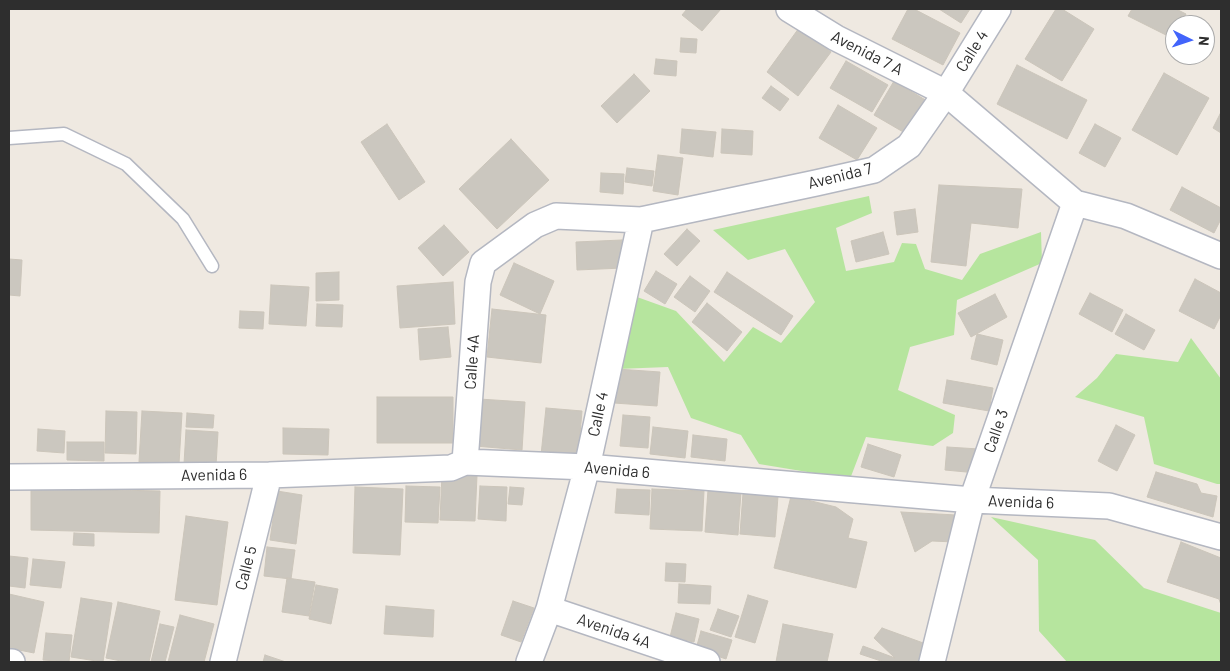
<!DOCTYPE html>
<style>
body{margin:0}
#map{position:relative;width:1230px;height:671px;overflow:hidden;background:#efe9e1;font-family:Barlow,sans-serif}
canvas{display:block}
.frame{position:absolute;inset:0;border:10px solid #2e2e2e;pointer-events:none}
.north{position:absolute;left:1165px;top:15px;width:50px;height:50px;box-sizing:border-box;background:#fff;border:1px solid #ababab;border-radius:50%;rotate:94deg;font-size:14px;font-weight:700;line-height:20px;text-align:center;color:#2e2e2e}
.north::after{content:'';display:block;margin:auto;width:18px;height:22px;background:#4264fb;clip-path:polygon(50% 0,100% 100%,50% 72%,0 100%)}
</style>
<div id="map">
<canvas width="1230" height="671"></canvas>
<div class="frame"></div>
<div class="north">N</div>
</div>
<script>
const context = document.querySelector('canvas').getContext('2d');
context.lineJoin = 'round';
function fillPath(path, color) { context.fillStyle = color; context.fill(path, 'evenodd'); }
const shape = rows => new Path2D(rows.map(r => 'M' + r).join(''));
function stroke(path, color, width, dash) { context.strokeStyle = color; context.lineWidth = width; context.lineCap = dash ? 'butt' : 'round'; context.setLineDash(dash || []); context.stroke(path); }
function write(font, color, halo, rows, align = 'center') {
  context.font = font + ' Barlow,sans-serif'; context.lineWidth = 4; context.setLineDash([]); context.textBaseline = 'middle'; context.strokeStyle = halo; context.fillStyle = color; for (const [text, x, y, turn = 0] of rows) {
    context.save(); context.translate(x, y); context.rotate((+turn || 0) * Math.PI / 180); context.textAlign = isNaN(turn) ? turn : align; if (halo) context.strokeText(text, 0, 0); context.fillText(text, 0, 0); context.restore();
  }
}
fillPath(shape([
 [869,196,872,213,836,228,846,271,894,262,902,243,916,244,925,269,962,280,980,254,1041,232,1042,263,957,300,954,335,910,347,898,390,955,415,953,433,933,446,866,437,850,479,759,464,741,435,691,418,668,367,617,369,637,297,676,311,724,362,753,327,781,343,815,302,785,249,748,260,713,230],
 [1191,338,1221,379,1221,484,1217,484,1154,464,1144,417,1075,397,1097,378,1116,354,1178,362],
 [991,517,1095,540,1144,588,1221,613,1221,662,1067,662,1039,631,1038,560]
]), '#b6e59e');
const building = shape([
 [687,9,721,9,702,31,682,15,687,9],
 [908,9,914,9,960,33,943,65,892,39,908,9],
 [939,9,970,9,961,23,939,9],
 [1056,9,1062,9,1094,29,1062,81,1025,59,1056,9],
 [1132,9,1176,9,1186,14,1181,25,1175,25,1174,39,1128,16,1132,9],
 [799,28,831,52,798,96,767,72,799,28],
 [681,38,697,39,696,53,680,52,681,38],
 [656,59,677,61,676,76,654,74,656,59],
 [846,61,888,85,872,112,830,88,846,61],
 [1017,65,1087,100,1067,139,997,104,1017,65],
 [1164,73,1209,98,1177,155,1132,130,1164,73],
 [634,74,650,91,617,123,601,106,634,74],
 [894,81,937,107,917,140,874,115,894,81],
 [771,86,789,99,780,111,762,98,771,86],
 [838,105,877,128,857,160,819,138,838,105],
 [1221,112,1221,133,1213,128,1221,112],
 [387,124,425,182,399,200,361,142,387,124],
 [1095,124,1121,138,1105,167,1079,153,1095,124],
 [682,129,716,132,713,157,680,153,682,129],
 [722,129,753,131,752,155,721,153,722,129],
 [511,139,549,180,497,229,459,189,511,139],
 [658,155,683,158,678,195,653,191,658,155],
 [627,168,654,171,652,186,625,182,627,168],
 [601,173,624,174,623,194,600,192,601,173],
 [939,185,1022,189,1018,228,971,223,966,266,931,262,939,185],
 [1182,187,1221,208,1221,219,1214,233,1170,210,1182,187],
 [915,209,918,232,897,235,894,212,915,209],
 [444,225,469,252,443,276,418,248,444,225],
 [687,229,700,241,677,266,664,254,687,229],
 [883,232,889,254,856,262,851,241,883,232],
 [622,240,623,268,577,270,576,242,622,240],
 [9,259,22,260,20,296,9,295,9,259],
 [514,263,554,281,540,314,500,295,514,263],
 [656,271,677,284,665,304,644,291,656,271],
 [339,272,339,300,316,301,316,273,339,272],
 [727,272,793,316,781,335,714,292,727,272],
 [690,276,710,291,695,312,674,297,690,276],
 [1195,279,1221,293,1221,315,1214,329,1179,311,1195,279],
 [453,282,455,324,400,328,397,286,453,282],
 [271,285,309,287,306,326,269,324,271,285],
 [1090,293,1123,310,1112,332,1079,314,1090,293],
 [995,294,1007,317,971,337,958,313,995,294],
 [707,303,742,332,727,351,692,322,707,303],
 [317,304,343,305,342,327,316,326,317,304],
 [492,309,546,315,541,363,487,357,492,309],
 [240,311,264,312,263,329,239,328,240,311],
 [1126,314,1155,330,1144,350,1115,334,1126,314],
 [448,327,451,357,420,360,418,329,448,327],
 [977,334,1003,340,997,365,971,359,977,334],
 [617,369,660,372,657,406,614,403,617,369],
 [947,380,993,388,989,411,943,403,947,380],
 [377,397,453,397,453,443,377,443,377,397],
 [479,399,525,402,522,450,475,446,479,399],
 [546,408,582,411,578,458,541,455,546,408],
 [106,411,137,412,136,454,105,453,106,411],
 [142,411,182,413,179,464,139,462,142,411],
 [187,413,214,415,213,428,186,427,187,413],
 [623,415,650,417,648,448,620,446,623,415],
 [1116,425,1135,435,1117,471,1098,461,1116,425],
 [653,427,688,431,685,458,650,454,653,427],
 [283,428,329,429,328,455,283,454,283,428],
 [38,429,65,431,64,453,37,451,38,429],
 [186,430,218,432,216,466,184,464,186,430],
 [693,435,727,439,725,461,691,457,693,435],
 [67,442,104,442,104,461,67,460,67,442],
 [868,444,901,455,894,477,861,467,868,444],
 [947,447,979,449,977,473,945,470,947,447],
 [1156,472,1197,484,1201,493,1217,496,1213,517,1147,497,1156,472],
 [442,474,477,475,475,521,440,520,442,474],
 [406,486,440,487,438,523,405,522,406,486],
 [480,486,507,487,506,521,478,519,480,486],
 [355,487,403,489,400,555,353,553,355,487],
 [510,487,524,488,522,505,508,504,510,487],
 [31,488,160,491,159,533,31,530,31,488],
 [617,489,650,490,649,515,615,513,617,489],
 [652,489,704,491,702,531,650,529,652,489],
 [708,490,741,492,738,535,705,532,708,490],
 [277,491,302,495,296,544,270,540,277,491],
 [743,493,778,496,775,537,740,534,743,493],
 [791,496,836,507,853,519,848,538,867,542,856,588,774,568,791,496],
 [901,512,956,515,954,542,932,541,915,552,901,512],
 [186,516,228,522,217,605,175,600,186,516],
 [74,533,94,534,94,546,73,545,74,533],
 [1181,542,1221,558,1221,605,1219,599,1167,582,1181,542],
 [267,547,295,550,291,579,264,576,267,547],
 [9,556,28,558,25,588,9,586,9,556],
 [33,559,65,562,61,588,30,585,33,559],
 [666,563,686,564,685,582,665,581,666,563],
 [287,578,315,582,309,616,282,612,287,578],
 [679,584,711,586,710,604,678,603,679,584],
 [316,585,338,589,331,624,309,619,316,585],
 [9,594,44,602,34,653,9,648,9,594],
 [748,595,768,601,755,643,735,637,748,595],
 [81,598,112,603,103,662,71,657,81,598],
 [513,601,534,608,521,642,501,635,513,601],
 [118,602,160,611,149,662,126,662,106,658,118,602],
 [386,606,434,610,433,637,384,634,386,606],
 [718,609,739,616,731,637,710,630,718,609],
 [676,613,699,619,694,642,670,637,676,613],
 [180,615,214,624,204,662,168,662,180,615],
 [160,624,174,627,165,662,151,662,160,624],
 [783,624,833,634,827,662,776,662,783,624],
 [882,628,926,644,919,662,884,662,860,654,863,646,895,658,874,638,882,628],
 [701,631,732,640,726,659,696,649,701,631],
 [46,633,72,635,69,662,43,660,46,633],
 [265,655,286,662,263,662,265,655]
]);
fillPath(building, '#cbc7bf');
stroke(building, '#cbc5ba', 1);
const lane = shape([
 [9,138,64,134,126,164,183,219,212,266]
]);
const street = shape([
 [789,9,836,38,946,93,1075,203,1126,216,1221,256],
 [465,462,478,282,483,263,535,225,556,216,641,220,816,183,874,170,909,146,946,93,998,9],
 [9,477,269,475,451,468,465,462,587,467,972,500,1109,506,1221,537],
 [549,609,707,662],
 [9,662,12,662],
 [223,662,269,475],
 [529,662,549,609,587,467,641,220],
 [932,662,972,500,1075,203]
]);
stroke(lane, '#b4b7c1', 15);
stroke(street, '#b4b7c1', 28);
stroke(lane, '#fff', 12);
stroke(street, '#fff', 25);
write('16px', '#2e2e2e', '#fff', [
 ["Calle 4",972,51,-58],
 ["Avenida 7 A",867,53,27],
 ["Avenida 7",840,176,-14],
 ["Calle 4A",472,362,-86],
 ["Calle 4",598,414,-78],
 ["Calle 3",996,431,-71],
 ["Avenida 6",617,470,5],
 ["Avenida 6",214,475,-1],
 ["Avenida 6",1021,502,2],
 ["Calle 5",246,568,-76],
 ["Avenida 4A",614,631,19]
]);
</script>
